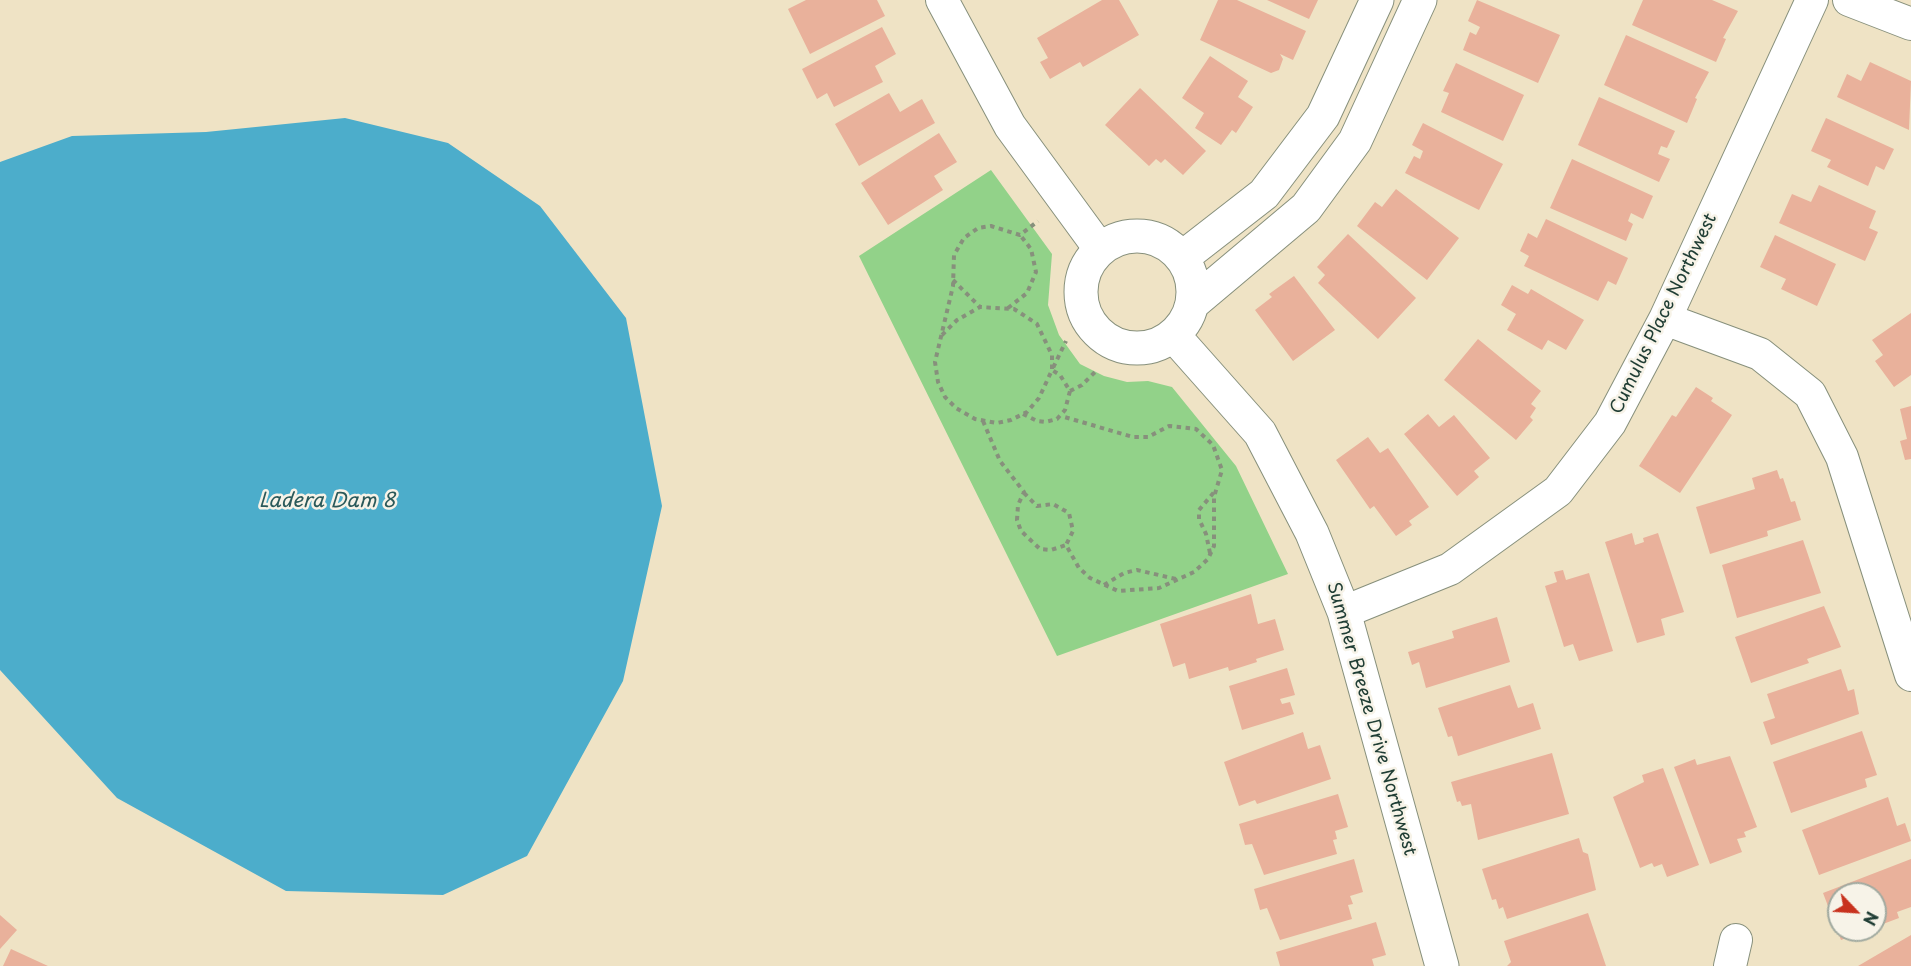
<!DOCTYPE html>
<style>
body{margin:0}
#map{position:relative;width:1911px;height:966px;overflow:hidden;background:#efe3c5;font-family:"Playpen Sans",sans-serif}
canvas{display:block}
.north{position:absolute;left:1827px;top:882px;width:60px;height:60px;box-sizing:border-box;background:#f7f3e8;border:2px solid #a1aaa0;border-radius:50%;rotate:115deg;font-size:16px;font-weight:700;line-height:24px;text-align:center;color:#1f3d34}
.north::after{content:'';display:block;margin:auto;width:21px;height:27px;background:#c8321e;clip-path:polygon(50% 0,100% 100%,50% 72%,0 100%)}
</style>
<div id="map">
<canvas width="1911" height="966"></canvas>
<div class="north">N</div>
</div>
<script>
const context = document.querySelector('canvas').getContext('2d');
context.lineJoin = 'round';
function fillPath(path, color) { context.fillStyle = color; context.fill(path, 'evenodd'); }
const shape = rows => new Path2D(rows.map(r => 'M' + r).join(''));
function stroke(path, color, width, dash) { context.strokeStyle = color; context.lineWidth = width; context.lineCap = dash ? 'butt' : 'round'; context.setLineDash(dash || []); context.stroke(path); }
function write(font, color, halo, rows, align = 'center') {
  context.font = font + ' "Playpen Sans",sans-serif'; context.lineWidth = 5; context.setLineDash([]); context.textBaseline = 'middle'; context.strokeStyle = halo; context.fillStyle = color; for (const [text, x, y, turn = 0] of rows) {
    context.save(); context.translate(x, y); context.rotate((+turn || 0) * Math.PI / 180); context.textAlign = isNaN(turn) ? turn : align; if (halo) context.strokeText(text, 0, 0); context.fillText(text, 0, 0); context.restore();
  }
}
fillPath(shape([
 [991,170,1052,254,1048,305,1059,335,1080,364,1104,376,1127,382,1148,381,1172,387,1236,466,1288,574,1057,656,859,256]
]), '#92d289');
fillPath(shape([
 [345,118,448,143,540,206,626,318,662,506,623,681,527,856,443,895,286,891,117,798,0,670,0,162,72,136,206,132]
]), '#4cadcb');
fillPath(shape([
 [806,0,877,0,885,16,810,54,788,9],
 [1102,0,1119,0,1139,35,1083,67,1080,62,1050,79,1040,62,1048,58,1037,38],
 [1218,0,1237,0,1306,31,1293,60,1280,54,1283,59,1279,70,1271,73,1200,40],
 [1267,0,1318,0,1309,19],
 [1477,0,1560,35,1538,83,1463,50,1470,32,1476,35,1480,27,1468,21],
 [1643,0,1712,0,1738,11,1723,38,1726,39,1716,62,1632,25],
 [882,27,896,54,875,66,883,82,834,107,827,93,817,99,802,69],
 [1626,35,1709,72,1695,98,1697,99,1687,123,1604,85],
 [1210,56,1248,81,1238,97,1253,107,1236,133,1232,130,1221,145,1195,128,1204,113,1182,98],
 [1870,62,1911,81,1909,130,1837,97,1847,74,1861,81],
 [1456,63,1524,95,1503,141,1441,112,1449,93,1443,91],
 [1140,88,1206,151,1183,175,1165,159,1161,163,1156,159,1149,166,1105,125],
 [889,93,900,112,922,99,935,123,859,166,835,124],
 [1599,97,1675,131,1667,148,1661,146,1658,154,1670,159,1659,182,1578,145],
 [1826,118,1894,149,1884,170,1876,166,1868,186,1827,167,1831,160,1811,151],
 [1423,123,1503,164,1479,210,1405,173,1414,156,1420,159,1423,151,1412,145],
 [939,133,957,162,934,176,943,190,888,225,861,183],
 [1572,159,1653,196,1643,219,1631,213,1628,221,1633,224,1626,241,1550,208],
 [1819,185,1876,211,1869,228,1878,232,1865,261,1779,223,1792,194,1811,202],
 [1396,189,1459,238,1427,280,1357,226,1375,202,1382,207],
 [1546,219,1628,258,1616,285,1608,281,1598,301,1524,266,1529,256,1520,251,1528,233,1537,238],
 [1348,234,1416,298,1378,339,1318,283,1325,275,1317,267],
 [1775,235,1836,264,1817,306,1781,289,1786,279,1760,267],
 [1294,276,1335,330,1293,361,1255,310,1272,297,1269,294],
 [1512,285,1528,294,1531,289,1584,320,1566,350,1548,340,1542,350,1507,330,1516,314,1501,305],
 [1911,313,1911,375,1894,387,1875,361,1883,355,1872,340],
 [1478,339,1541,391,1531,404,1536,408,1530,417,1533,420,1516,440,1444,380],
 [1696,387,1713,398,1711,401,1732,415,1680,493,1639,466,1672,415,1676,417],
 [1911,406,1911,459,1905,460,1900,441,1907,439,1900,409],
 [1428,414,1439,427,1454,415,1490,458,1474,471,1479,477,1457,496,1404,434],
 [1368,437,1380,453,1388,448,1429,507,1409,521,1412,525,1396,536,1374,506,1370,509,1336,460],
 [1777,470,1780,479,1783,478,1791,502,1795,501,1801,520,1767,531,1768,536,1710,554,1696,507,1755,489,1752,478],
 [1632,533,1635,545,1644,542,1643,538,1658,533,1684,612,1661,619,1665,635,1637,643,1605,542],
 [1803,540,1821,593,1737,618,1722,565],
 [1563,570,1566,580,1589,573,1613,651,1579,661,1573,644,1564,647,1545,586,1557,582,1554,572],
 [1251,594,1258,624,1275,619,1284,650,1256,659,1257,662,1229,671,1228,667,1189,679,1185,663,1173,667,1160,624],
 [1824,606,1841,647,1807,659,1809,663,1751,683,1735,637],
 [1497,617,1510,662,1426,688,1419,662,1412,665,1408,652,1454,638,1452,631],
 [1287,668,1295,695,1280,699,1282,704,1290,702,1294,714,1242,730,1229,686],
 [1841,669,1848,691,1854,689,1859,714,1771,745,1763,722,1775,718,1767,694],
 [1510,685,1518,708,1533,703,1541,729,1458,756,1452,736,1448,737,1438,708],
 [1862,731,1877,775,1865,779,1867,787,1791,813,1773,762],
 [1303,732,1308,749,1320,745,1331,779,1257,804,1255,800,1239,806,1224,762],
 [1552,753,1569,814,1478,840,1471,804,1462,806,1460,801,1457,802,1451,782],
 [1730,756,1757,827,1744,832,1746,837,1737,839,1742,852,1710,864,1674,767,1695,759,1697,765],
 [1663,768,1699,865,1667,877,1662,864,1654,867,1652,863,1640,868,1613,797,1644,782,1642,775],
 [1338,794,1348,827,1335,831,1337,839,1333,840,1337,854,1264,875,1252,844,1245,845,1239,824],
 [1888,797,1897,826,1905,823,1911,841,1819,875,1802,830],
 [1579,838,1583,852,1588,854,1596,890,1507,919,1503,907,1499,909,1496,899,1492,900,1482,869],
 [1354,859,1363,892,1350,896,1353,904,1348,905,1352,919,1280,940,1267,908,1260,910,1254,889],
 [1911,859,1911,907,1897,912,1899,918,1875,927,1875,894,1839,894,1839,930,1868,930,1841,940,1823,893],
 [1588,913,1606,966,1507,966,1511,962,1504,941],
 [0,915,17,930,0,949],
 [1376,922,1386,955,1372,959,1374,966,1280,966,1276,952],
 [1911,935,1911,966,1858,966],
 [11,949,48,966,3,966]
]), '#e9b19b');
const minor = shape([
 [942,0,1010,126,1100,249],
 [1849,0,1911,24],
 [1665,319,1760,354,1810,394,1842,457,1911,675],
 [1344,612,1450,569,1558,491,1610,423,1665,319,1812,0],
 [1730,966,1736,940]
]);
const tertiary = shape([
 '1081 292a56 56 0 1 1 112 0a56 56 0 1 1-112 0Z',
 [1183,257,1264,194,1323,116,1377,0],
 [1193,303,1306,208,1355,141,1420,0],
 [1174,336,1260,433,1312,533,1344,612,1442,966]
]);
stroke(minor, '#87907c', 34);
stroke(tertiary, '#87907c', 35);
stroke(shape([
 [953,280,980,307],
 [1008,308,1027,293,1036,272,1031,249,1020,235],
 [942,335,957,320,980,307,1014,309,1025,316,1037,324,1052,355,1052,370,1039,398,1027,412,1011,420,997,423,975,419,956,408,945,397,938,382,935,362,953,286,954,255,964,238,978,228,991,226,1020,235,1038,221],
 [1070,391,1082,385,1097,370],
 [1023,414,1037,421,1045,422,1057,419,1065,410,1070,391,1060,375,1052,370,1066,341],
 [983,421,1000,461,1024,492,1018,505,1017,520,1021,531,1040,549,1051,550,1066,545,1079,568,1090,578,1118,591,1159,588,1194,572,1208,559,1214,546,1214,497,1222,470,1213,445,1196,429,1169,426,1148,437,1133,437,1061,416],
 [1024,493,1037,506,1053,504,1069,513,1073,531,1066,545],
 [1210,553,1206,534,1199,519,1199,510,1215,491],
 [1104,585,1124,573,1137,570,1176,579]
]), '#87907c', 4, [4.5, 4.5]);
stroke(minor, '#fff', 32);
stroke(tertiary, '#fff', 33);
write('18px', '#1f3d34', '#f7f3e8', [
 ["Cumulus Place Northwest",1664,314,-64],
 ["Summer Breeze Drive Northwest",1371,719,74]
]);
write('italic 20px', '#2a595a', '#f7f3e8', [
 ["Ladera Dam 8",327,501]
]);
</script>
